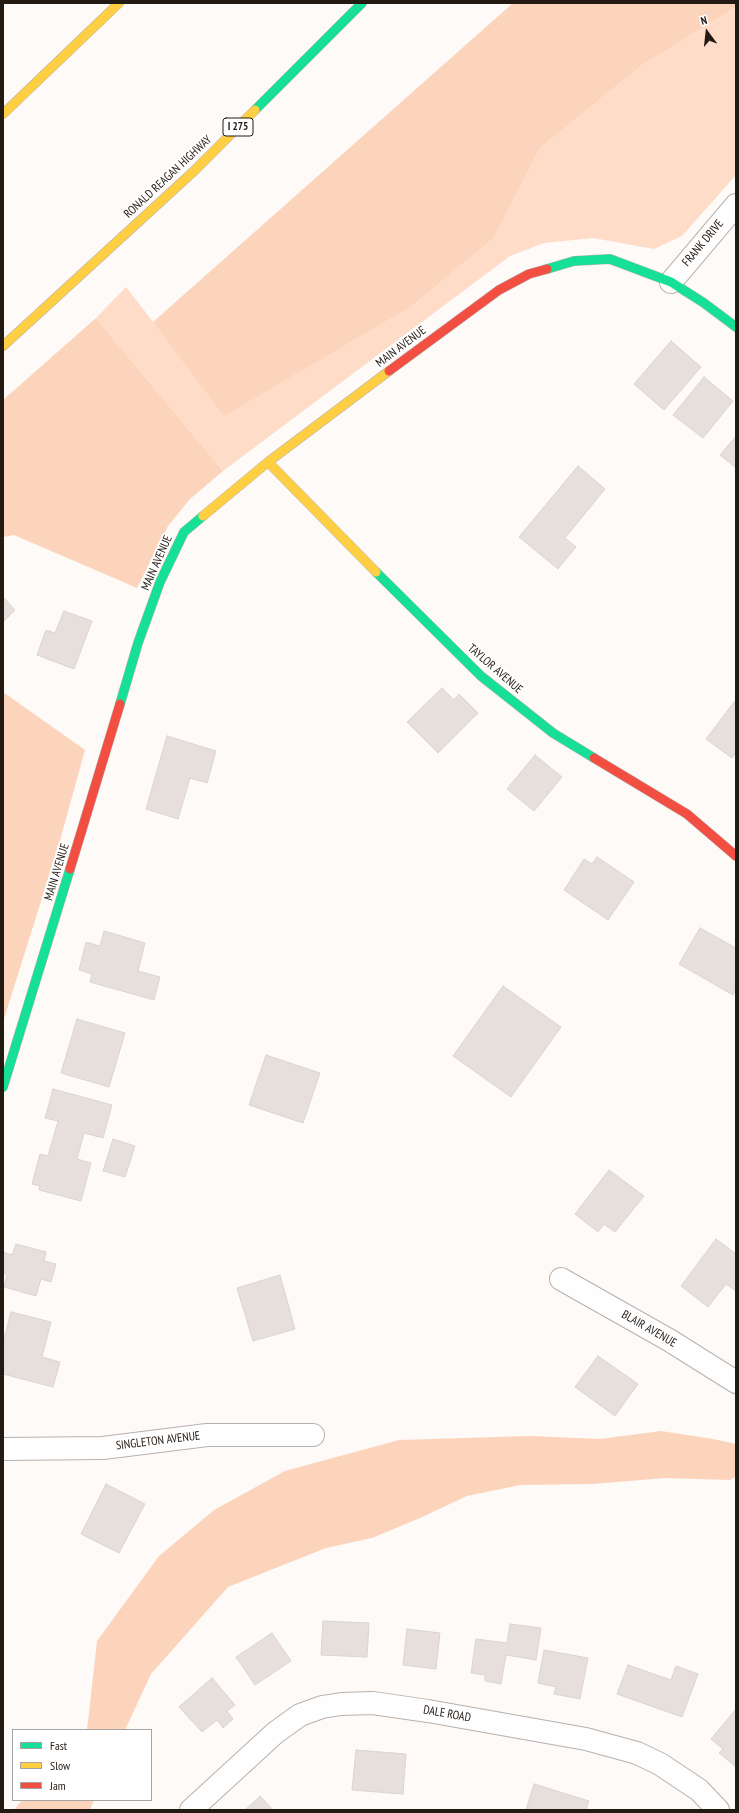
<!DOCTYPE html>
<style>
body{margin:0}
#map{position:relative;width:739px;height:1813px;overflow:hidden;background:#fdfaf8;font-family:"PT Sans Narrow",sans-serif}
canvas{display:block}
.frame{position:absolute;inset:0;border:4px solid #241a14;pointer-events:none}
.legend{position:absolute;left:12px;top:1729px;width:140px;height:72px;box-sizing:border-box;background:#fff;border:1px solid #a7a3a1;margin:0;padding:5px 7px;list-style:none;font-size:12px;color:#241a14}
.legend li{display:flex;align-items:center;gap:8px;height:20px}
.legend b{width:20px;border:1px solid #a7a3a1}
.north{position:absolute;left:687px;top:12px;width:40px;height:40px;-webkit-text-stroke:3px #fff;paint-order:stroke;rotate:345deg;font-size:11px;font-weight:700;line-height:16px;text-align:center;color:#241a14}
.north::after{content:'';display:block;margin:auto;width:14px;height:18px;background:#241a14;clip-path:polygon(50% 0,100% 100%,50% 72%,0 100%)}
</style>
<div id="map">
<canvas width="739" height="1813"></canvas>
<div class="frame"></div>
<ul class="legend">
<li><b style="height:5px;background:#16e098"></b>Fast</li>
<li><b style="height:5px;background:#ffcf43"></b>Slow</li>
<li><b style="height:5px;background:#f24e42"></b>Jam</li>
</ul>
<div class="north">N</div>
</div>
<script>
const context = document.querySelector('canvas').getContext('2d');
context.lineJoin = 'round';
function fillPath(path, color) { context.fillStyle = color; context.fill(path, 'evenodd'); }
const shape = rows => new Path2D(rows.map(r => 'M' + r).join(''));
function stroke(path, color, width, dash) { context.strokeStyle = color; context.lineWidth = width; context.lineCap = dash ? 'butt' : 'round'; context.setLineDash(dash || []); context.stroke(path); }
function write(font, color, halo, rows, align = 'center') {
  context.font = font + ' "PT Sans Narrow",sans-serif'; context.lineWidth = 4; context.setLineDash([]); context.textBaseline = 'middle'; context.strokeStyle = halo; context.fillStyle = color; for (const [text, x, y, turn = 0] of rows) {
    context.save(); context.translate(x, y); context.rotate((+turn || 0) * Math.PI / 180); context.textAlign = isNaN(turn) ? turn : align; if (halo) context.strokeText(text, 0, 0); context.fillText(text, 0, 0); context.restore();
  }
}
fillPath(shape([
 [736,7,736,175,682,236,654,249,593,238,544,243,510,256,223,471,96,318,126,287,225,415,411,307,494,238,540,148,641,66]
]), '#fedcc8');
fillPath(shape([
 [513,3,736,3,736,7,641,66,540,148,494,238,411,307,224,416,153,322],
 [96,318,223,471,190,499,168,526,137,588,14,535,3,537,3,400],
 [3,692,85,750,59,844,3,1022],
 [661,1431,713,1439,736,1444,736,1477,730,1480,665,1478,593,1484,520,1485,467,1496,420,1518,372,1538,326,1548,228,1587,151,1674,125,1730,87,1730,97,1641,159,1556,214,1510,285,1471,399,1440,530,1436,600,1439],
 [22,1800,94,1800,90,1810,14,1810]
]), '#fcd4bc');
const building = shape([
 [671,341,701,367,664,410,634,384,671,341],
 [704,377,733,401,703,438,673,415,704,377],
 [736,436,736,468,720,455,736,436],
 [578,466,605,489,565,538,576,547,558,569,519,537,578,466],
 [3,597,15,610,3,622,3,597],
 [64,611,92,621,74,669,37,655,46,630,55,633,64,611],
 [442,688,454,700,459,694,478,713,438,753,407,722,442,688],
 [734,702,736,704,736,752,732,758,706,739,734,702],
 [167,736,216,751,207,783,190,778,178,819,146,809,167,736],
 [535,755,562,777,534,811,507,789,535,755],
 [597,857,634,882,608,920,564,890,584,859,592,864,597,857],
 [700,928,736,948,736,989,733,995,679,964,700,928],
 [104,931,145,943,138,971,160,977,154,1000,90,982,92,974,79,970,86,942,100,946,104,931],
 [503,986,561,1027,511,1097,453,1056,503,986],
 [77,1019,125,1033,109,1087,61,1073,77,1019],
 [266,1055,320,1073,303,1123,249,1105,266,1055],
 [53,1089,112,1105,103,1138,84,1133,77,1159,91,1163,81,1201,39,1190,40,1186,32,1184,40,1154,48,1156,58,1121,45,1118,53,1089],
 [113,1139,135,1146,125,1177,103,1171,113,1139],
 [609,1170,644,1196,615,1232,604,1224,598,1232,575,1214,609,1170],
 [716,1239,736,1254,736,1291,726,1284,708,1307,681,1286,716,1239],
 [16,1244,46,1252,44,1261,56,1264,51,1282,41,1279,36,1296,4,1287,7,1275,3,1273,3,1252,12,1255,16,1244],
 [280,1275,295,1329,253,1341,237,1288,280,1275],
 [11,1312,51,1322,42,1357,60,1362,53,1387,3,1374,3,1343,11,1312],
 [598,1356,638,1384,615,1416,575,1387,598,1356],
 [106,1484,145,1504,119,1553,81,1534,106,1484],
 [323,1621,369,1623,367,1657,321,1655,323,1621],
 [510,1624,541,1628,536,1660,506,1655,501,1684,485,1681,485,1675,471,1673,476,1639,507,1643,510,1624],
 [407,1629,440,1633,436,1669,403,1665,407,1629],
 [272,1633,291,1661,255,1685,236,1657,272,1633],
 [544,1650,588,1658,580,1699,554,1694,556,1687,538,1683,544,1650],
 [628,1665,671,1680,676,1666,698,1674,682,1717,617,1694,628,1665],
 [212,1678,235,1705,227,1711,233,1719,223,1728,217,1720,202,1732,179,1707,212,1678],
 [736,1709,736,1767,719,1753,723,1749,711,1739,736,1709],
 [356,1750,406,1754,403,1794,352,1790,356,1750],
 [534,1784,589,1801,586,1810,526,1810,534,1784],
 [260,1796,273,1810,245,1810,260,1796]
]);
fillPath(building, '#e7dfdb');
stroke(building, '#dad4d0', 1);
const street = shape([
 [671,282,736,205],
 [561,1279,669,1340,736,1382],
 [3,1449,103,1448,207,1435,313,1435],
 [191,1810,275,1733,300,1715,322,1707,341,1704,373,1703,428,1711,586,1739,637,1753,660,1764,699,1790,718,1810]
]);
const fast = shape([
 [255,110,362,3],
 [547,269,574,261,610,259,671,282,704,303,736,327],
 [376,572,481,676,553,733,594,758],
 [120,704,138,643,160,582,184,532,203,516],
 [3,1087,70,869]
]);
const slow = shape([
 [3,114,119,3],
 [3,346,194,171,255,110],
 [268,462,376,572],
 [203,516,268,462,389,371]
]);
const jam = shape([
 [389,371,499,290,529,274,547,269],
 [594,758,687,814,736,856],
 [70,869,120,704]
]);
stroke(street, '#b7b1ad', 24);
stroke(fast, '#b7b1ad', 10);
stroke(slow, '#b7b1ad', 10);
stroke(jam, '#b7b1ad', 10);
stroke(street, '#fffefe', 22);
stroke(fast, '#16e098', 9);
stroke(slow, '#ffcf43', 9);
stroke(jam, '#f24e42', 9);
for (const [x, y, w] of [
 [238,127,30]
]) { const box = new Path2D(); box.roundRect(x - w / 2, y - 9, w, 18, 3); context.fillStyle = '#fff'; context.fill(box); stroke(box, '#241a14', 1); }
write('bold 11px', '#241a14', null, [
 ["I 275",238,127]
]);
write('12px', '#241a14', '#fff', [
 ["RONALD REAGAN HIGHWAY",168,177,-43],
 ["FRANK DRIVE",703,243,-50],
 ["MAIN AVENUE",401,347,-37],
 ["MAIN AVENUE",157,563,-66],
 ["TAYLOR AVENUE",495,669,41],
 ["MAIN AVENUE",57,872,-73],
 ["BLAIR AVENUE",649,1329,30],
 ["SINGLETON AVENUE",158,1441,-7],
 ["DALE ROAD",447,1714,10]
]);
</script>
